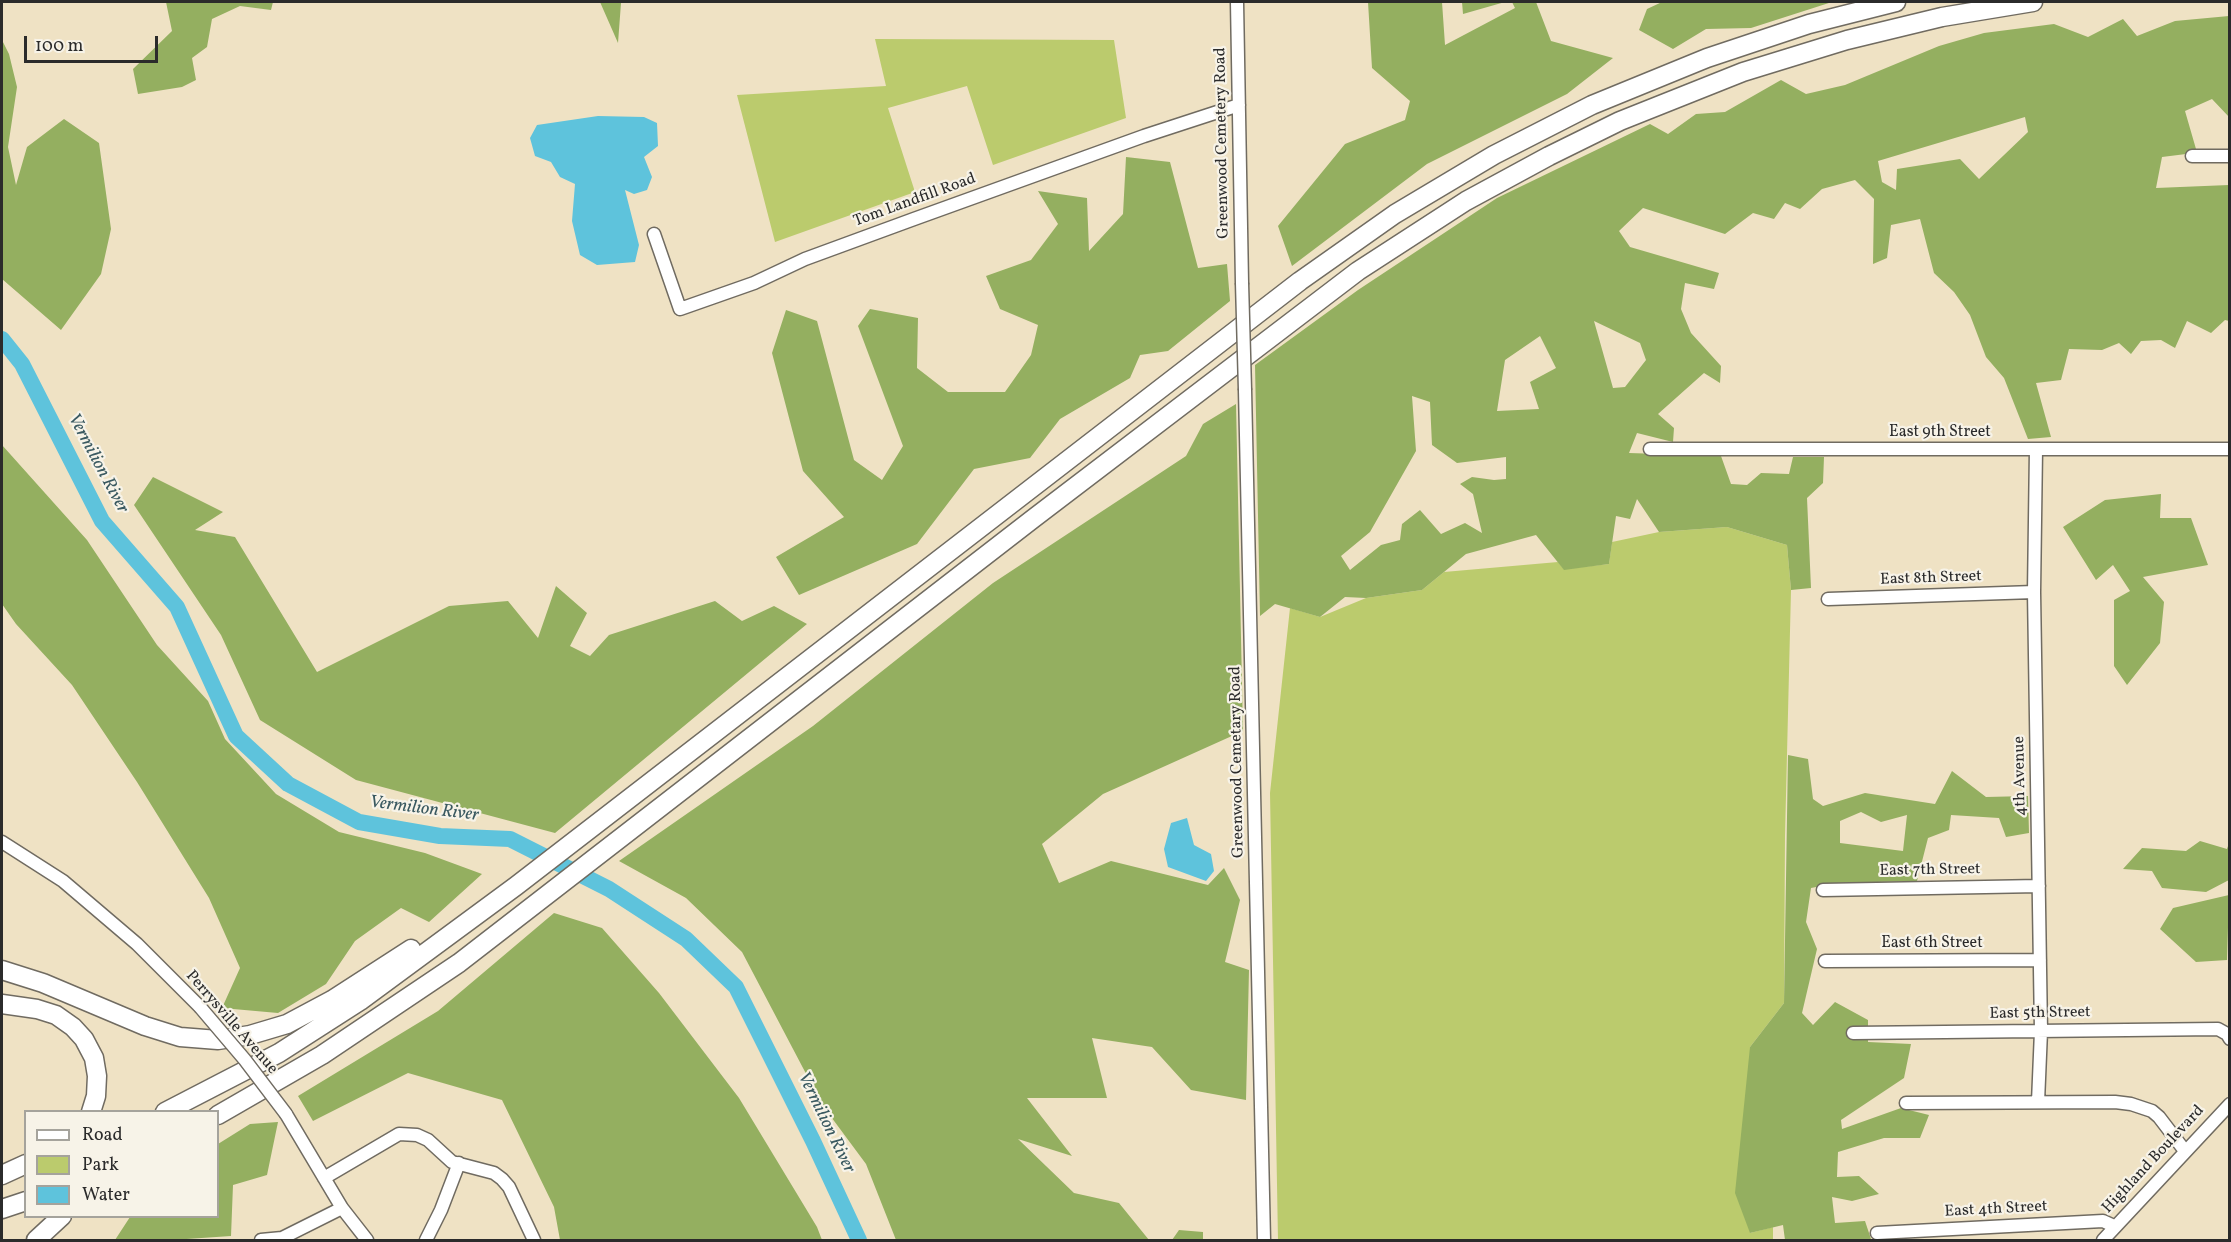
<!DOCTYPE html>
<style>
body{margin:0}
#map{position:relative;width:2231px;height:1242px;overflow:hidden;background:#efe2c4;font-family:Vollkorn,serif}
canvas{display:block}
.frame{position:absolute;inset:0;border:3px solid #2b2b2b;pointer-events:none}
.legend{position:absolute;left:24px;top:1110px;width:195px;height:108px;box-sizing:border-box;background:#f7f3e8;border:2px solid #a5a39c;margin:0;padding:8px 10px;list-style:none;font-size:18px;color:#2b2b2b}
.legend li{display:flex;align-items:center;gap:12px;height:30px}
.legend b{width:30px;border:2px solid #a5a39c}
.scale{position:absolute;left:24px;top:36px;width:134px;height:27px;box-sizing:border-box;border:3px solid #2b2b2b;border-top:0;padding-left:8px;font-size:18px;line-height:21px;white-space:nowrap;color:#2b2b2b;-webkit-text-stroke:4px #f7f3e8;paint-order:stroke}
</style>
<div id="map">
<canvas width="2231" height="1242"></canvas>
<div class="frame"></div>
<ul class="legend">
<li><b style="height:8px;background:#fff"></b>Road</li>
<li><b style="height:16px;background:#bbcb6d"></b>Park</li>
<li><b style="height:16px;background:#5ec3dc"></b>Water</li>
</ul>
<div class="scale">100 m</div>
</div>
<script>
const context = document.querySelector('canvas').getContext('2d');
context.lineJoin = 'round';
function fillPath(path, color) { context.fillStyle = color; context.fill(path, 'evenodd'); }
const shape = rows => new Path2D(rows.map(r => 'M' + r).join(''));
function stroke(path, color, width, dash) { context.strokeStyle = color; context.lineWidth = width; context.lineCap = dash ? 'butt' : 'round'; context.setLineDash(dash || []); context.stroke(path); }
function write(font, color, halo, rows, align = 'center') {
  context.font = font + ' Vollkorn,serif'; context.lineWidth = 4.5; context.setLineDash([]); context.textBaseline = 'middle'; context.strokeStyle = halo; context.fillStyle = color; for (const [text, x, y, turn = 0] of rows) {
    context.save(); context.translate(x, y); context.rotate((+turn || 0) * Math.PI / 180); context.textAlign = isNaN(turn) ? turn : align; if (halo) context.strokeText(text, 0, 0); context.fillText(text, 0, 0); context.restore();
  }
}
fillPath(shape([
 [875,39,1114,40,1126,118,993,165,967,86,888,108,915,192,775,242,737,95,886,86],
 [1727,527,1787,545,1791,590,1785,836,1784,1003,1750,1047,1750,1233,1773,1227,1773,1240,1278,1240,1270,793,1290,608,1320,617,1366,598,1422,590,1444,572,1558,562,1564,569,1609,564,1612,542,1659,532]
]), '#bbcb6d');
fillPath(shape([
 [166,2,273,2,271,10,240,6,212,19,207,47,192,58,196,80,182,87,138,94,133,69,172,31],
 [600,2,623,2,621,3,618,43],
 [1368,2,1442,2,1445,45,1515,8,1512,2,1536,2,1551,41,1613,58,1567,94,1427,164,1292,266,1278,226,1345,144,1405,120,1410,101,1372,68],
 [1462,2,1505,2,1463,14],
 [1662,2,1832,2,1751,28,1706,29,1673,49,1639,30,1647,9],
 [2229,16,2229,117,2212,99,2185,111,2196,149,2186,154,2162,157,2156,188,2229,185,2229,321,2225,320,2211,333,2187,321,2175,348,2161,340,2141,341,2131,354,2119,343,2102,350,2069,349,2061,380,2036,383,2051,437,2028,439,2004,378,1986,357,1970,315,1954,292,1934,273,1920,219,1891,225,1887,258,1873,264,1874,199,1855,180,1822,189,1800,209,1785,203,1774,219,1753,213,1725,234,1643,208,1619,231,1630,247,1719,273,1714,289,1685,283,1681,309,1691,333,1721,366,1720,383,1704,373,1658,414,1674,428,1673,442,1637,433,1629,453,1721,456,1731,484,1747,485,1761,473,1789,474,1793,457,1824,457,1823,483,1807,498,1811,588,1791,590,1787,545,1727,527,1659,532,1637,499,1630,519,1616,516,1609,564,1564,570,1536,535,1466,554,1422,590,1366,598,1345,597,1320,617,1275,604,1260,616,1255,365,1358,290,1497,198,1650,124,1668,134,1696,114,1725,112,1781,80,1806,94,1845,85,1939,46,1984,33,2054,24,2088,37,2123,19,2137,36,2175,21],
 [2025,117,2028,132,1979,179,1960,159,1897,169,1896,190,1882,182,1878,161],
 [1594,321,1640,343,1646,360,1625,387,1613,388],
 [1540,336,1556,368,1530,382,1539,409,1497,411,1505,360],
 [1412,396,1430,402,1432,445,1457,463,1506,457,1506,479,1494,480,1472,477,1460,484,1473,494,1482,533,1465,523,1441,534,1420,510,1402,524,1400,540,1381,545,1350,570,1341,556,1370,532,1416,451],
 [2,40,9,54,17,87,8,147,16,185,27,147,64,119,99,143,111,229,101,274,61,330,2,279],
 [1126,157,1170,162,1198,268,1227,264,1230,301,1168,351,1140,355,1130,378,1060,419,1030,458,974,469,917,544,799,595,776,557,844,517,803,471,772,353,786,310,817,321,854,460,882,480,903,446,858,326,870,309,918,318,917,368,948,392,1005,392,1031,355,1038,325,1000,309,986,276,1031,260,1058,224,1038,191,1087,198,1089,251,1123,214],
 [1236,404,1243,731,1103,794,1042,844,1059,883,1111,861,1208,885,1224,868,1240,900,1225,962,1249,970,1246,1100,1191,1090,1152,1047,1092,1038,1107,1098,1027,1098,1072,1156,1018,1139,1074,1193,1119,1203,1149,1240,896,1240,866,1164,823,1106,742,952,686,898,619,861,813,726,993,583,1186,456,1203,424],
 [2,445,87,540,157,645,208,701,225,739,276,794,339,832,425,853,482,874,429,922,401,908,355,941,326,984,278,1013,222,1008,240,968,209,898,137,782,72,685,16,624,2,604],
 [153,477,223,512,195,530,235,537,317,672,449,606,508,601,538,638,556,586,587,613,570,646,590,656,609,635,715,601,742,621,774,606,807,624,555,833,356,780,260,720,221,635,134,505],
 [2161,494,2160,518,2191,518,2208,565,2143,577,2164,602,2160,643,2127,685,2114,666,2114,600,2130,591,2113,565,2096,580,2063,527,2105,500],
 [1788,755,1808,759,1813,799,1823,806,1865,793,1935,804,1952,771,1986,797,2028,796,2029,833,2006,837,1999,818,1951,815,1949,830,1928,838,1917,881,1837,883,1811,888,1806,922,1817,949,1802,1013,1813,1025,1835,1002,1868,1020,1868,1042,1911,1044,1904,1078,1841,1120,1842,1129,1901,1108,1929,1115,1920,1138,1884,1138,1838,1152,1837,1177,1859,1176,1879,1194,1852,1201,1832,1197,1835,1223,1865,1221,1871,1239,1927,1239,1927,1240,1785,1240,1783,1225,1750,1233,1735,1193,1750,1047,1784,1003],
 [1861,812,1881,822,1907,815,1903,851,1840,843,1840,821],
 [2200,841,2227,849,2229,843,2229,880,2206,892,2162,888,2152,871,2123,869,2142,848,2186,851],
 [2229,895,2227,960,2196,962,2160,929,2173,908],
 [554,913,602,928,659,993,739,1098,817,1227,822,1240,560,1240,554,1207,502,1100,408,1073,313,1121,298,1096,438,1011],
 [278,1122,267,1175,233,1185,231,1236,172,1240,115,1240,130,1217,218,1216,218,1144,250,1124],
 [1179,1230,1203,1232,1203,1240,1172,1240]
]), '#94af60');
fillPath(shape([
 [598,116,644,117,657,123,658,146,644,157,652,177,647,190,634,194,625,190,639,245,635,262,597,265,580,255,572,221,575,184,560,177,551,162,535,156,530,138,537,125],
 [1187,818,1194,845,1211,854,1214,871,1206,881,1168,867,1164,849,1171,823]
]), '#5ec3dc');
stroke(shape([
 [2,339,22,364,102,521,177,607,236,736,288,784,359,822,440,836,510,839,609,889,686,939,736,987,813,1141,859,1240]
]), '#5ec3dc', 16);
const minor = shape([
 [1237,2,1242,283],
 [2192,156,2230,156],
 [654,234,680,309,754,283,805,259,914,219,1144,136,1239,105],
 [1245,390,1264,1240],
 [1650,449,2230,449],
 [2036,449,2034,592,2041,1031,2038,1102],
 [1828,599,2034,592],
 [2,842,63,881,137,944,200,1007],
 [1823,890,2039,886],
 [1825,961,2040,960],
 [1853,1033,2218,1029,2227,1034,2230,1039],
 [1906,1103,2115,1102,2131,1104,2152,1111,2159,1117,2185,1151],
 [286,1114,342,1208,367,1240],
 [324,1178,399,1134,417,1135,428,1140,452,1162,494,1173,502,1179,509,1187,534,1240],
 [1877,1233,2103,1221,2114,1226],
 [261,1240,282,1238,342,1208],
 [426,1240,441,1210,459,1163],
 [2103,1240,2230,1104]
]);
const highway = shape([
 [2,970,43,983,145,1026,180,1037,218,1040,250,1035,287,1024,332,1000,411,949],
 [2,1004,37,1009,56,1015,73,1027,84,1039,94,1058,97,1076,96,1096,91,1112],
 [165,1112,279,1053,360,1001,516,886,1300,281,1395,214,1494,155,1592,105,1707,58,1809,24,1896,2],
 [218,1115,322,1055,459,963,1034,518,1358,271,1466,201,1549,156,1620,121,1743,72,1847,40,1942,17,2033,2],
 [2,1175,26,1164],
 [2,1209,26,1201],
 [36,1240,62,1216]
]);
stroke(minor, '#706b61', 15);
stroke(highway, '#706b61', 21);
stroke(minor, '#fff', 12);
stroke(highway, '#fff', 18);
const minorBridge = shape([
 [1242,283,1245,390],
 [200,1007,245,1060,286,1114]
]);
stroke(minorBridge, '#706b61', 15, []);
stroke(minorBridge, '#fff', 12);
write('16px', '#2b2b2b', '#f7f3e8', [
 ["Greenwood Cemetery Road",1223,143,-91],
 ["Tom Landfill Road",915,201,-20],
 ["East 9th Street",1940,433],
 ["East 8th Street",1931,579,-2],
 ["Greenwood Cemetary Road",1238,762,-91],
 ["4th Avenue",2021,776,-91],
 ["East 7th Street",1930,871,-1],
 ["East 6th Street",1932,944],
 ["East 5th Street",2040,1014,-1],
 ["Perrysville Avenue",231,1023,49],
 ["Highland Boulevard",2154,1160,-47],
 ["East 4th Street",1996,1210,-3]
]);
write('italic 18px', '#3a5960', '#f7f3e8', [
 ["Vermilion River",97,464,62],
 ["Vermilion River",424,810,7],
 ["Vermilion River",825,1123,64]
]);
</script>
